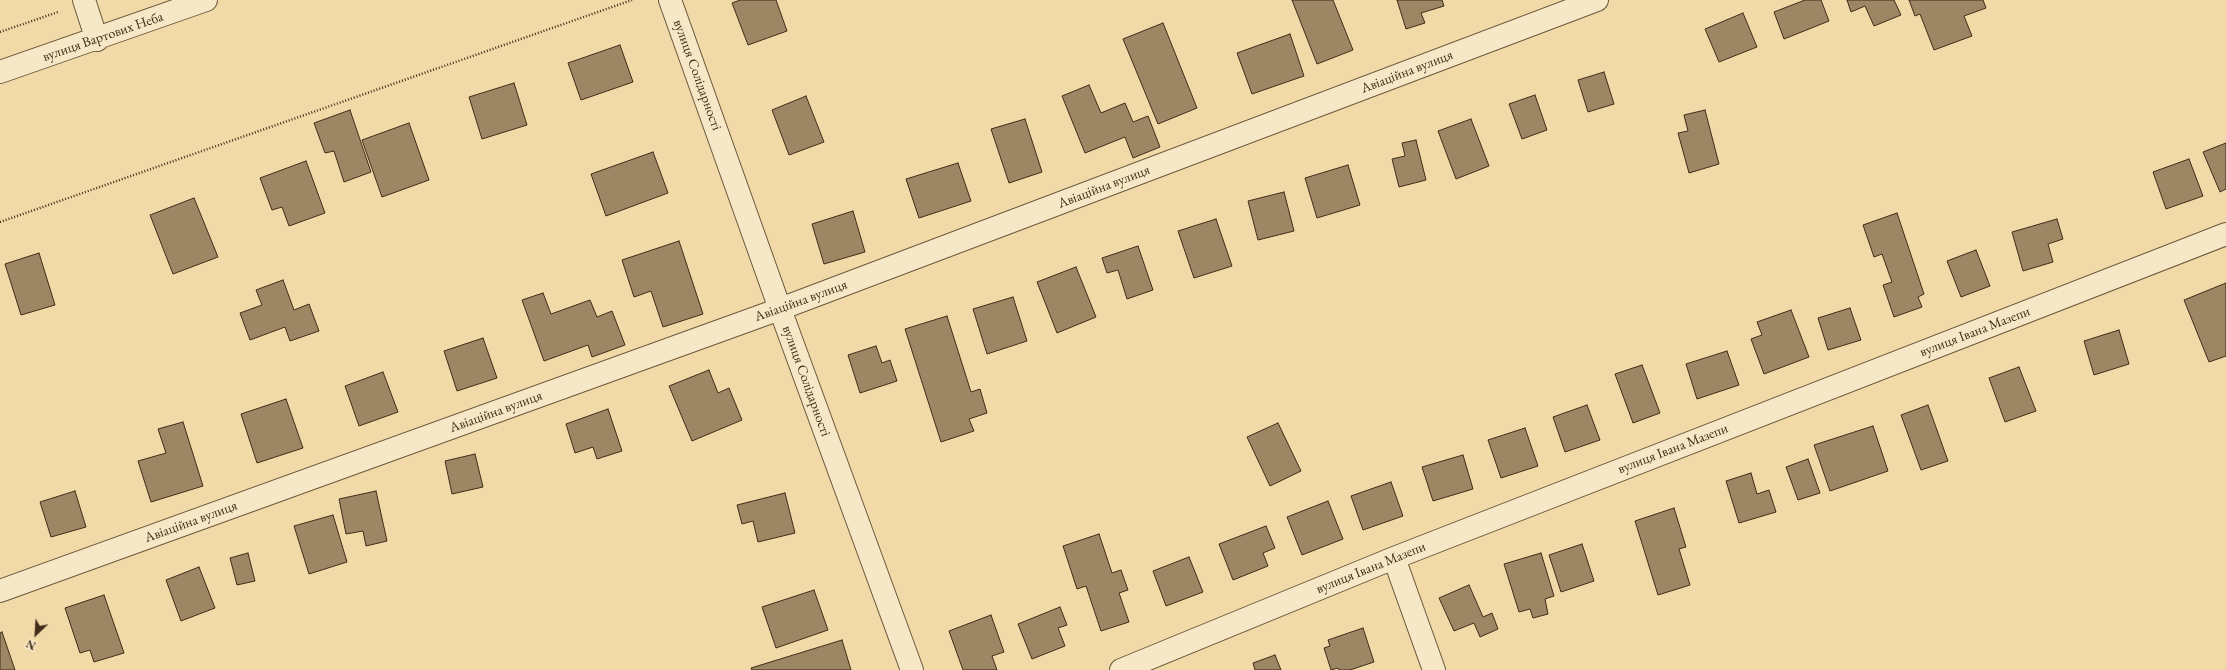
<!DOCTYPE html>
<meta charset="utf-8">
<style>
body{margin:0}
#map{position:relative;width:2226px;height:670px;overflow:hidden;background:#f1daa8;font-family:"EB Garamond",serif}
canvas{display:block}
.north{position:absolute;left:16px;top:614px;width:40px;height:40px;-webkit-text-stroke:3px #f6e7c6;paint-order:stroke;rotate:205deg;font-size:11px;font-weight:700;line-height:16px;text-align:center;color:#402c18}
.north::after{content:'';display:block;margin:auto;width:14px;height:18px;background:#402c18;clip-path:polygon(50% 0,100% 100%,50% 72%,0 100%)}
</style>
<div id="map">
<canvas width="2226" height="670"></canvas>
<div class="north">N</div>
</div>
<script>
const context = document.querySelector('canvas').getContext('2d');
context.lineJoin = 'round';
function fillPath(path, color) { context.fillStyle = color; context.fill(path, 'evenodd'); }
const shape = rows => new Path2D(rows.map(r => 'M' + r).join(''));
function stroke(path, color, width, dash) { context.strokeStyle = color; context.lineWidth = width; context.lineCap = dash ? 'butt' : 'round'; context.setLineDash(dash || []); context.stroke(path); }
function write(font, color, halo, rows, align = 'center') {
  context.font = font + ' "EB Garamond",serif'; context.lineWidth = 4; context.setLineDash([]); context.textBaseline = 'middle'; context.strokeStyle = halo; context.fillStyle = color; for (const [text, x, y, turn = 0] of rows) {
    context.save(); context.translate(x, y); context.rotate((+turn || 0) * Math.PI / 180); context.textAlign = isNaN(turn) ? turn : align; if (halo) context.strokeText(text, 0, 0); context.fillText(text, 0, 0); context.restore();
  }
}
const building = shape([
 [740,0,776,0,787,31,748,45,732,3,740,0],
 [1292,0,1333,0,1353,50,1317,64,1292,0],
 [1397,0,1442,0,1444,6,1421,13,1425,23,1406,29,1397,0],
 [1805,0,1821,0,1829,21,1784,39,1774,12,1805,0],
 [1847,0,1894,0,1901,15,1874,26,1865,6,1851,12,1847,0],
 [1909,0,1983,0,1986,8,1964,16,1972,36,1934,50,1920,14,1915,16,1909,0],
 [1743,13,1757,47,1719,62,1705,29,1743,13],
 [1163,23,1197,108,1158,124,1123,39,1163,23],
 [1290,34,1304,76,1252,94,1237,53,1290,34],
 [620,45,633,82,581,100,568,63,620,45],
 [1604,72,1614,104,1588,112,1578,80,1604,72],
 [514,83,527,125,482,139,469,97,514,83],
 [1089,85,1101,113,1125,103,1133,122,1148,116,1160,147,1133,158,1125,137,1085,153,1062,96,1089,85],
 [1535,95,1547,130,1522,139,1509,104,1535,95],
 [806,96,824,142,789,155,772,110,806,96],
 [350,110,371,172,344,182,334,151,325,153,314,123,350,110],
 [1705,110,1719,164,1689,173,1678,133,1688,131,1684,115,1705,110],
 [1025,119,1042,172,1009,183,991,129,1025,119],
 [1471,119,1489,166,1456,179,1438,131,1471,119],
 [409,123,429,180,382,197,362,140,409,123],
 [1416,140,1426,180,1399,187,1392,159,1405,156,1402,143,1416,140],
 [2226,143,2226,189,2220,192,2203,152,2226,143],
 [653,152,668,193,606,216,591,174,653,152],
 [2189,159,2203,196,2166,209,2153,172,2189,159],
 [306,161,325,213,289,226,282,207,272,210,260,178,306,161],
 [958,163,971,201,919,218,906,179,958,163],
 [1348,165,1360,205,1317,218,1305,178,1348,165],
 [1284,192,1294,231,1258,240,1248,201,1284,192],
 [194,198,218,257,173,274,150,215,194,198],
 [853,211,865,252,824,264,812,224,853,211],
 [1897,213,1924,294,1918,297,1922,307,1894,317,1883,285,1892,282,1882,254,1874,257,1863,225,1897,213],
 [1216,219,1232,266,1194,278,1178,231,1216,219],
 [2057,219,2063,239,2048,244,2053,262,2023,271,2012,232,2057,219],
 [679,241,703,314,663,327,651,291,634,297,622,260,679,241],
 [1138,246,1153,290,1127,299,1118,270,1107,273,1102,258,1138,246],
 [1976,250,1990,286,1961,297,1947,261,1976,250],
 [39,253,55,305,21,315,5,264,39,253],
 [1076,267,1096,317,1057,333,1037,282,1076,267],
 [283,280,294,310,309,304,319,331,290,341,285,327,250,340,240,313,262,305,256,290,283,280],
 [2226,283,2226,356,2209,362,2184,300,2226,283],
 [543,293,551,314,590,300,597,317,612,311,625,345,592,357,588,345,544,361,522,300,543,293],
 [1013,297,1027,341,987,354,973,309,1013,297],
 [1850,308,1861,340,1828,350,1818,318,1850,308],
 [1791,310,1809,357,1764,374,1751,339,1762,335,1757,322,1791,310],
 [947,316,971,392,980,389,987,413,969,419,974,431,941,442,905,329,947,316],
 [2119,330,2129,364,2094,375,2084,341,2119,330],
 [483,338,497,378,457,391,444,351,483,338],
 [876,346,882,363,890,360,897,381,860,393,848,355,876,346],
 [1727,351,1739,385,1697,399,1686,364,1727,351],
 [1642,365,1660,413,1633,423,1615,374,1642,365],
 [2019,367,2036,411,2005,422,1989,378,2019,367],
 [709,370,718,393,729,388,742,420,692,441,669,386,709,370],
 [383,372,398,412,359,426,345,386,383,372],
 [286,399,303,448,257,463,241,414,286,399],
 [1587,405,1600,440,1565,452,1553,417,1587,405],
 [1928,405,1948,461,1921,470,1901,415,1928,405],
 [608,409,622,451,597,459,593,447,575,453,566,424,608,409],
 [183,422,203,486,151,502,138,461,166,453,158,429,183,422],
 [1278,423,1301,471,1270,486,1247,437,1278,423],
 [1873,426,1888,471,1830,491,1814,445,1873,426],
 [1525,428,1538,466,1501,478,1488,440,1525,428],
 [475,454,483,487,452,494,445,461,475,454],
 [1463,455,1473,489,1433,501,1422,467,1463,455],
 [1808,459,1820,493,1798,500,1786,467,1808,459],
 [1751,473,1757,494,1769,490,1776,512,1739,523,1726,481,1751,473],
 [1391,482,1403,516,1363,530,1351,496,1391,482],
 [75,491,86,527,51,537,40,502,75,491],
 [376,491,387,541,366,546,363,531,346,534,339,499,376,491],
 [785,493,795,533,758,542,753,521,742,524,737,505,785,493],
 [1328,501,1343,539,1302,555,1287,517,1328,501],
 [1674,508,1686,547,1679,549,1690,585,1658,595,1635,521,1674,508],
 [333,515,347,562,309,574,294,526,333,515],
 [1266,526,1275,548,1263,553,1268,566,1233,580,1219,544,1266,526],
 [1099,534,1112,573,1121,570,1128,590,1119,593,1129,622,1101,631,1086,586,1077,589,1063,546,1099,534],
 [1582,544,1594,581,1561,592,1549,555,1582,544],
 [248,553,255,581,237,585,230,558,248,553],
 [1541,553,1554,596,1545,599,1548,614,1533,618,1530,609,1519,612,1504,564,1541,553],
 [1189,557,1203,592,1166,606,1153,571,1189,557],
 [199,567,215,608,181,621,166,580,199,567],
 [1469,585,1483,617,1492,613,1498,629,1480,637,1474,623,1454,631,1439,598,1469,585],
 [814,590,828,630,776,648,762,607,814,590],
 [104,595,124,653,94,662,90,650,80,653,65,608,104,595],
 [1060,607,1067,625,1058,628,1065,646,1032,659,1018,624,1060,607],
 [991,615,1004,652,992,656,997,670,963,670,949,631,991,615],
 [1363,628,1374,662,1350,670,1339,670,1338,668,1331,670,1324,648,1330,646,1328,640,1363,628],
 [2,632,15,670,0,670,0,633,2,632],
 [842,640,851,670,752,670,751,668,842,640],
 [1275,655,1281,670,1255,670,1253,663,1275,655]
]);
fillPath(building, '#9c8663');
stroke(building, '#402c18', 1);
const minor = shape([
 [84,0,97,40],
 [670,0,780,309,912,670],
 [0,72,206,0],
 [1394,558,1434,670],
 [0,591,780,309,1597,0],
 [1121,670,1394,558,2226,234]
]);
stroke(minor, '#6c583c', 24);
stroke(shape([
 [0,32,58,12],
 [0,222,632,0]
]), '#402c18', 2.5, [1, 2]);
stroke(minor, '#f6e7c6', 22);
write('14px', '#402c18', '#f6e7c6', [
 ["вулиця Вартових Неба",103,37,-19],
 ["Авіаційна вулиця",1407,72,-21],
 ["вулиця Солідарності",697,75,70],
 ["Авіаційна вулиця",1104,187,-21],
 ["Авіаційна вулиця",801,301,-20],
 ["вулиця Івана Мазепи",1975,332,-21],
 ["вулиця Солідарності",806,381,70],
 ["Авіаційна вулиця",496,412,-20],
 ["вулиця Івана Мазепи",1673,449,-21],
 ["Авіаційна вулиця",191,522,-20],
 ["вулиця Івана Мазепи",1371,568,-22]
]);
</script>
